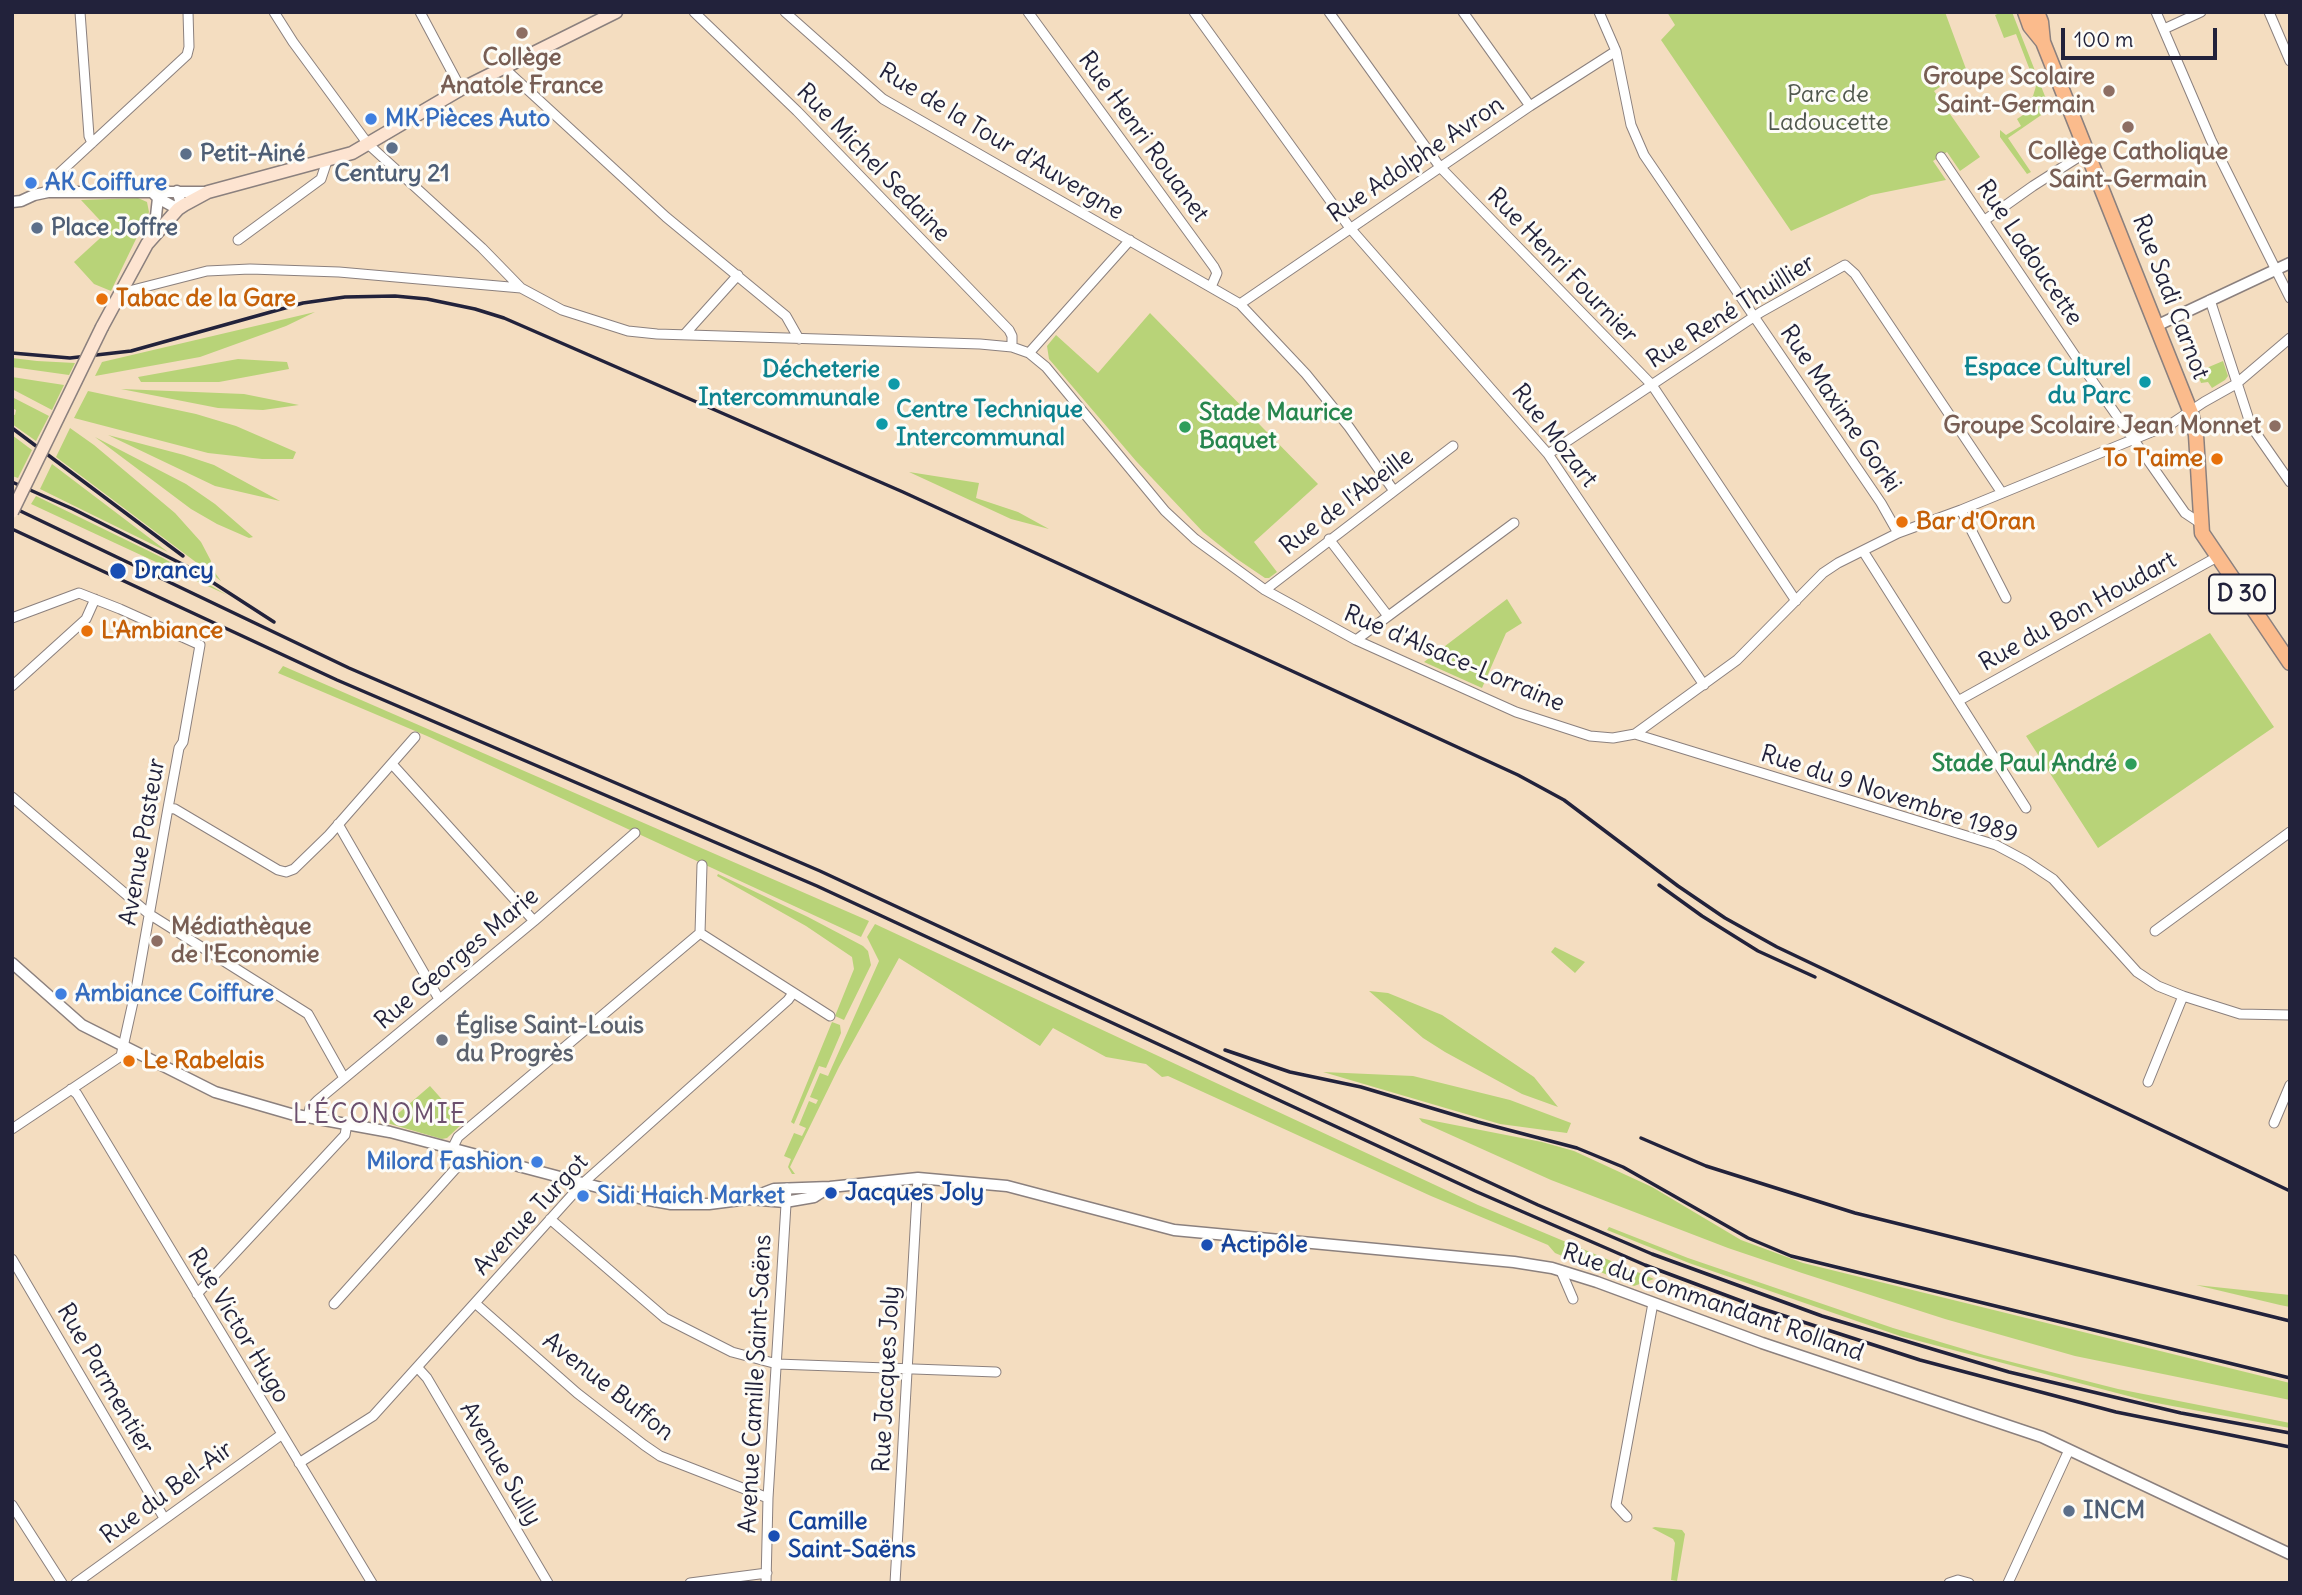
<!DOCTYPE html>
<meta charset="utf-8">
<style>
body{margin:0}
#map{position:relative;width:2302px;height:1595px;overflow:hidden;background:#f4ddc0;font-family:Delius,sans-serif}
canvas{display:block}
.frame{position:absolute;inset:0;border:14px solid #22223b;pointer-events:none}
.scale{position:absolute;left:2061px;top:28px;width:156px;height:32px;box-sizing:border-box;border:4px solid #22223b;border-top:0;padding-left:9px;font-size:21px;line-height:24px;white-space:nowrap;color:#22223b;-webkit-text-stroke:5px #fdfcf7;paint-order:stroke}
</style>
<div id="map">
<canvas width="2302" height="1595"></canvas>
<div class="frame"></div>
<div class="scale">100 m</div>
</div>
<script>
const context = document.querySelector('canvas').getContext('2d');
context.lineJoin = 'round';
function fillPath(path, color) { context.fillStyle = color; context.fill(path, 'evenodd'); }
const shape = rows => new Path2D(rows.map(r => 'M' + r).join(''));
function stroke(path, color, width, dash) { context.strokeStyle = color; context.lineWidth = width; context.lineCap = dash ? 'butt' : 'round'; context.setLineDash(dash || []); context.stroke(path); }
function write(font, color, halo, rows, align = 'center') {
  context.font = font + ' Delius,sans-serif'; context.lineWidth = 6; context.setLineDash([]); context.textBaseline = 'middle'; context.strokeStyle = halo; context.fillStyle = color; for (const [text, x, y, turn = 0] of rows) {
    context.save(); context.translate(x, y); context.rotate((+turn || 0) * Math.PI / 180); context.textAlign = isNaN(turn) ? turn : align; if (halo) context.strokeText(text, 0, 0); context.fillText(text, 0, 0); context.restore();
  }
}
fillPath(shape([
 [1667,12,1945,12,1966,69,1934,91,1980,157,1960,171,1947,152,1933,161,1946,180,1871,195,1791,231,1661,40,1675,25],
 [2002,12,2012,12,2050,109,2008,138,2031,172,2027,174,2000,137,2000,130,2006,135,2021,126,2017,119,2029,111,2025,104,2033,96,2036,86,2016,34,2004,38,1995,15],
 [138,198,147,202,149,212,111,291,94,284,74,262,109,230,81,200],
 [315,312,286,326,200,357,95,376,102,362],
 [1150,313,1318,484,1254,542,1277,572,1269,578,1265,578,1237,559,1203,532,1136,461,1049,359,1047,346,1056,335,1098,373],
 [12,358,37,361,75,363,69,375,12,367],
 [238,359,287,362,289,369,219,382,141,382,138,377],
 [2223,361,2228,376,2225,380,2212,388,2208,382,2201,383,2197,372],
 [12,377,64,385,52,410,12,389],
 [121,389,244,394,299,405,263,410,218,408],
 [88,391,196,414,236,426,296,452,293,459,262,459,208,453,74,418],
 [12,397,49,416,36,441,12,424,12,414,15,415,16,410,12,408],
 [70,428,94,445,175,513,201,542,211,561,210,566,221,581,56,457],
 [12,435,32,450,18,478,12,476],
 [108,435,184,455,214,465,280,501,215,486],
 [95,437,186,484,215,504,253,537,249,538,217,524,191,509],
 [52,464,168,552,40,489],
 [909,472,979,483,976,498,1018,512,1049,529,1011,519],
 [36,496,163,558,227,595,31,504],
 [1507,599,1522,623,1506,633,1482,688,1424,662],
 [2210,633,2274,727,2098,848,2026,736],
 [283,666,869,921,861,937,427,736,278,673],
 [718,874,808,917,863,946,868,951,871,965,844,1020,835,1016,854,969,852,957,806,926,717,876],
 [875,924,1478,1205,1654,1279,1634,1286,1555,1253,1548,1245,1431,1196,1168,1076,1162,1077,1146,1064,1106,1057,1053,1028,1040,1046,899,958,839,1067,790,1167,795,1174,792,1174,788,1167,791,1159,784,1156,794,1133,802,1136,806,1128,799,1125,809,1101,816,1104,818,1100,810,1097,820,1073,828,1076,879,961,867,937],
 [1555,947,1585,962,1575,973,1551,952],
 [1369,991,1388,993,1442,1015,1534,1077,1558,1107,1522,1094,1445,1052,1423,1038],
 [832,1022,840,1025,841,1033,826,1068,819,1066,794,1124,791,1122],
 [1323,1072,1413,1076,1510,1100,1571,1123,1567,1133,1500,1124],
 [430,1086,463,1123,447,1138,442,1139,387,1123],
 [1419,1118,1542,1142,1574,1151,1652,1187,1741,1240,1803,1263,2290,1383,2290,1400,2075,1356,1945,1319,1802,1273,1728,1248,1551,1180,1422,1122],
 [1609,1227,1688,1258,1893,1328,1984,1355,2118,1389,2290,1423,2290,1428,2151,1402,1900,1336,1689,1263,1607,1230],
 [2196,1285,2290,1295,2290,1307,2280,1305],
 [1655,1527,1682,1530,1685,1534,1677,1581,1671,1580,1675,1543,1673,1539,1652,1528]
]), '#b8d378');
const minor = shape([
 [80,12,89,136,92,143],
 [274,12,293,42,368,144,482,248,521,288],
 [420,12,461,89],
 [694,12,797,111,1009,330,1012,336,1012,347],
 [785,12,883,99,1240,304,1306,374,1349,427,1394,491],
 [1028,12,1214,267,1217,273,1211,287],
 [1194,12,1350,228,1548,454,1704,685],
 [1329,12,1440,167,1652,385,1796,601],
 [1463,12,1530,106],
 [1599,12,1616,51,1631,125,1644,155,1881,503,1898,533],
 [2156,12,2211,140,2290,298],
 [2269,12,2290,61],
 [2164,29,2201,12],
 [504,68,666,217,786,316,799,339],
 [1941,157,2082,366,2185,513,2200,523],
 [48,192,53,179,187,55,189,47,188,12],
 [1985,220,2033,186,2088,151],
 [238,240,321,179,327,161],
 [121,293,207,271,250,269,339,272,521,288,562,310,628,331,657,334,980,344,1012,347,1029,353,1046,367,1165,511,1195,539,1265,590,1356,640,1516,712,1590,736,1613,738,1635,734,1737,660,1823,573,1838,563,1898,533,1961,510,2171,424,2204,402,2236,384,2290,338],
 [2210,300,2251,426,2290,482],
 [1240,304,1530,106,1616,51],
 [684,335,738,275],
 [1029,353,1130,240],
 [1548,454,1761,312,1845,265,1855,274,2002,493],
 [1961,510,2006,598],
 [1329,539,1388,616],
 [1863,551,2026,808],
 [1265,590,1453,446],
 [12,618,79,593,120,609,200,645,183,742,179,748,168,808,137,984,121,1056,12,1129],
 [1356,640,1514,523],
 [12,686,86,619,95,599],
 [1958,701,2217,557],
 [1635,734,1996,845,2026,861,2053,879,2137,972,2158,986,2183,996,2240,1014,2290,1015],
 [392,764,534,921],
 [12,797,149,914,308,1014,344,1078],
 [168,808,175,809,278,870,286,872,294,869,329,835,415,737],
 [338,824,439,999],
 [2155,931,2290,832],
 [700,933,830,1016],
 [700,933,702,865],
 [2148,1082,2183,996],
 [71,1089,77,1094,372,1583],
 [308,1117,310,1108,318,1100,534,921,635,833],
 [2274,1123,2290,1085],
 [452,1149,458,1137,700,933],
 [550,1219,665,1318,732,1352,777,1364,996,1372],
 [12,1259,164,1518],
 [1561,1271,1573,1299],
 [197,1294,345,1135,347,1124],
 [475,1303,577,1393,644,1445,660,1456,768,1498],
 [334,1304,457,1167,463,1152],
 [417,1367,427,1378,548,1583],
 [299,1463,373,1416,582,1184,788,1000,793,993],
 [12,1505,62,1583],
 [1627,1517,1616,1505,1653,1303],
 [76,1583,281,1435],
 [690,1583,767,1573],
 [766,1583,768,1498,787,1188],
 [895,1583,918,1178],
 [1949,1583,1958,1580,1969,1583],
 [2008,1583,2069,1450]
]);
const tertiary = shape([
 [151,191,158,198,178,209,180,200,177,191],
 [12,202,21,201,34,195,48,192,208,192],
 [149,240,156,216,158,198],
 [2156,326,2290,263],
 [12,963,82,1025,215,1092,291,1114,390,1132,643,1199,671,1204,709,1204,748,1199,774,1189,830,1187,918,1178,1007,1186,1174,1230,1514,1262,1552,1268,1597,1282,1762,1343,2042,1437,2290,1554],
 [749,1199,785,1202,814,1197,828,1188]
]);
const secondary = shape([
 [102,327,147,244,178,209,184,205,208,192,352,153,461,89,616,12]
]);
const primary = shape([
 [2025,12,2030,26,2043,42],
 [2037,12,2041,22,2043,42,2191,413,2196,435,2202,533,2290,663]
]);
stroke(minor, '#8b807e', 11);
stroke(tertiary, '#8b807e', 13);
stroke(secondary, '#8b807e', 15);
stroke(primary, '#8b807e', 17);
stroke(minor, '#fff', 9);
stroke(tertiary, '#fff', 10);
stroke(secondary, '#fde4d1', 12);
stroke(primary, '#fbbb8c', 14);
stroke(shape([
 [12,353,70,358,131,351,303,303,345,297,395,296,427,299,475,309,504,318,903,492,1518,775,1564,800,1678,886,1725,918,1777,947,2290,1191],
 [12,428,183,556],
 [12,482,73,509,192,569,274,622],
 [12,507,349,668,820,871,1538,1205,1652,1254,1822,1316,2009,1372,2181,1413,2290,1433],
 [12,529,337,680,817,886,1475,1191,1645,1265,1760,1308,1920,1360,2116,1412,2290,1447],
 [1659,885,1702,916,1758,951,1815,977],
 [1225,1050,1290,1072,1361,1087,1478,1122,1577,1148,1623,1167,1748,1238,1791,1256,2290,1378],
 [1641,1138,1706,1166,1855,1213,2290,1321]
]), '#22223b', 3.5);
const secondaryBridge = shape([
 [12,512,102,327]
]);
stroke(secondaryBridge, '#8b807e', 15, []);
stroke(secondaryBridge, '#fde4d1', 12);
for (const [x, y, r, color] of [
 [522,33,7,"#8d6e63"],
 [2109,91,7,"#8d6e63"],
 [371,119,7,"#3f7fe0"],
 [2128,127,7,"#8d6e63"],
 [392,148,7,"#5c6f8a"],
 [186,154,7,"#5c6f8a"],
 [31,183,7,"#3f7fe0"],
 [37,228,7,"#5c6f8a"],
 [102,299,7,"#e8710a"],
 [2145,382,7,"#0f9aa8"],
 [894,384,7,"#0f9aa8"],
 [882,424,7,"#0f9aa8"],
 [2275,426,7,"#8d6e63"],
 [1185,427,7,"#2e9e5b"],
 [2217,459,7,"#e8710a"],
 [1902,522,7,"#e8710a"],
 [118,571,9,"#1a4fb4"],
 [87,631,7,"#e8710a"],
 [2131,764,7,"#2e9e5b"],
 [157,941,7,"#8d6e63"],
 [61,994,7,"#3f7fe0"],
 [442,1040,7,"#6b7280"],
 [129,1061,7,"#e8710a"],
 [537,1162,7,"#3f7fe0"],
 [831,1193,7,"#1a4fb4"],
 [583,1196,7,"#3f7fe0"],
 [1207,1245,7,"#1a4fb4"],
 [2069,1511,7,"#5c6f8a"],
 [774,1536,7,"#1a4fb4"]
]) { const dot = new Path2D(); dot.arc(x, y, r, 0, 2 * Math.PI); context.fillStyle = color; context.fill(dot); stroke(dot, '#fdfcf7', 2.5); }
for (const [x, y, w] of [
 [2242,594,66]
]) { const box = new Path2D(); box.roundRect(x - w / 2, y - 19.5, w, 39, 5); context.fillStyle = '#fdfcf7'; context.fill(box); stroke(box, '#22223b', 2); }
write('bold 23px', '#22223b', null, [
 ["D 30",2242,594]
]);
write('bold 24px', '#785e54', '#fdfcf7', [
 ["Collège",522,58],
 ["Anatole France",522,86],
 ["Groupe Scolaire",2095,77,"right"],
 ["Saint-Germain",2095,105,"right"],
 ["Collège Catholique",2128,152],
 ["Saint-Germain",2128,180],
 ["Groupe Scolaire Jean Monnet",2261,426,"right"],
 ["Médiathèque",171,927,"left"],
 ["de l'Economie",171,955,"left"]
]);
write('24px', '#4f574d', '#fdfcf7', [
 ["Parc de",1828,95],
 ["Ladoucette",1828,123]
]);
write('bold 24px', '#366cbe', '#fdfcf7', [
 ["MK Pièces Auto",385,119],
 ["AK Coiffure",45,183],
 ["Ambiance Coiffure",75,994],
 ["Milord Fashion",523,1162,"right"],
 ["Sidi Haich Market",597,1196]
], 'left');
write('24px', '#22223b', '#fdfcf7', [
 ["Rue Henri Rouanet",1143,137,54],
 ["Rue de la Tour d'Auvergne",1001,142,31],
 ["Rue Adolphe Avron",1416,160,-34],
 ["Rue Michel Sedaine",873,163,46],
 ["Rue Ladoucette",2029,253,56],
 ["Rue Henri Fournier",1562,266,46],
 ["Rue Sadi Carnot",2170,297,69],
 ["Rue René Thuillier",1731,312,-32],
 ["Rue Maxime Gorki",1840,409,56],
 ["Rue Mozart",1554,436,52],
 ["Rue de l'Abeille",1347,502,-37],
 ["Rue du Bon Houdart",2078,612,-29],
 ["Rue d'Alsace-Lorraine",1454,659,23],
 ["Rue du 9 Novembre 1989",1889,795,18],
 ["Avenue Pasteur",143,842,-80],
 ["Rue Georges Marie",457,959,-40],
 ["Avenue Turgot",531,1215,-47],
 ["Rue du Commandant Rolland",1713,1303,19],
 ["Rue Victor Hugo",238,1326,59],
 ["Rue Parmentier",105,1379,60],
 ["Rue Jacques Joly",887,1379,-87],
 ["Avenue Camille Saint-Saëns",756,1384,-87],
 ["Avenue Buffon",608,1387,38],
 ["Avenue Sully",500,1464,60],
 ["Rue du Bel-Air",167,1493,-36]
]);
write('bold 24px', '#4e5e75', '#fdfcf7', [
 ["Petit-Ainé",200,154],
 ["Century 21",392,174,"center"],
 ["Place Joffre",51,228],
 ["INCM",2083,1511]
], 'left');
write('bold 24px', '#c56008', '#fdfcf7', [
 ["Tabac de la Gare",116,299],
 ["To T'aime",2203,459,"right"],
 ["Bar d'Oran",1916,522],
 ["L'Ambiance",101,631],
 ["Le Rabelais",143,1061]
], 'left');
write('bold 24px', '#0d838f', '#fdfcf7', [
 ["Espace Culturel",2131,368],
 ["du Parc",2131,396],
 ["Décheterie",880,370],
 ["Intercommunale",880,398],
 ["Centre Technique",896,410,"left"],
 ["Intercommunal",896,438,"left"]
], 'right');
write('bold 24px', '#27864d', '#fdfcf7', [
 ["Stade Maurice",1199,413],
 ["Baquet",1199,441],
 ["Stade Paul André",2117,764,"right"]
], 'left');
write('bold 24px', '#164399', '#fdfcf7', [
 ["Drancy",134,571],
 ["Jacques Joly",845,1193],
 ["Actipôle",1221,1245],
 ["Camille",788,1522],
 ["Saint-Saëns",788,1550]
], 'left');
write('bold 24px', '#5b616d', '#fdfcf7', [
 ["Église Saint-Louis",456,1026],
 ["du Progrès",456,1054]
], 'left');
context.letterSpacing = '2px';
write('26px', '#6c506e', '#fdfcf7', [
 ["L'ÉCONOMIE",380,1116]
]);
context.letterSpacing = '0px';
</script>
